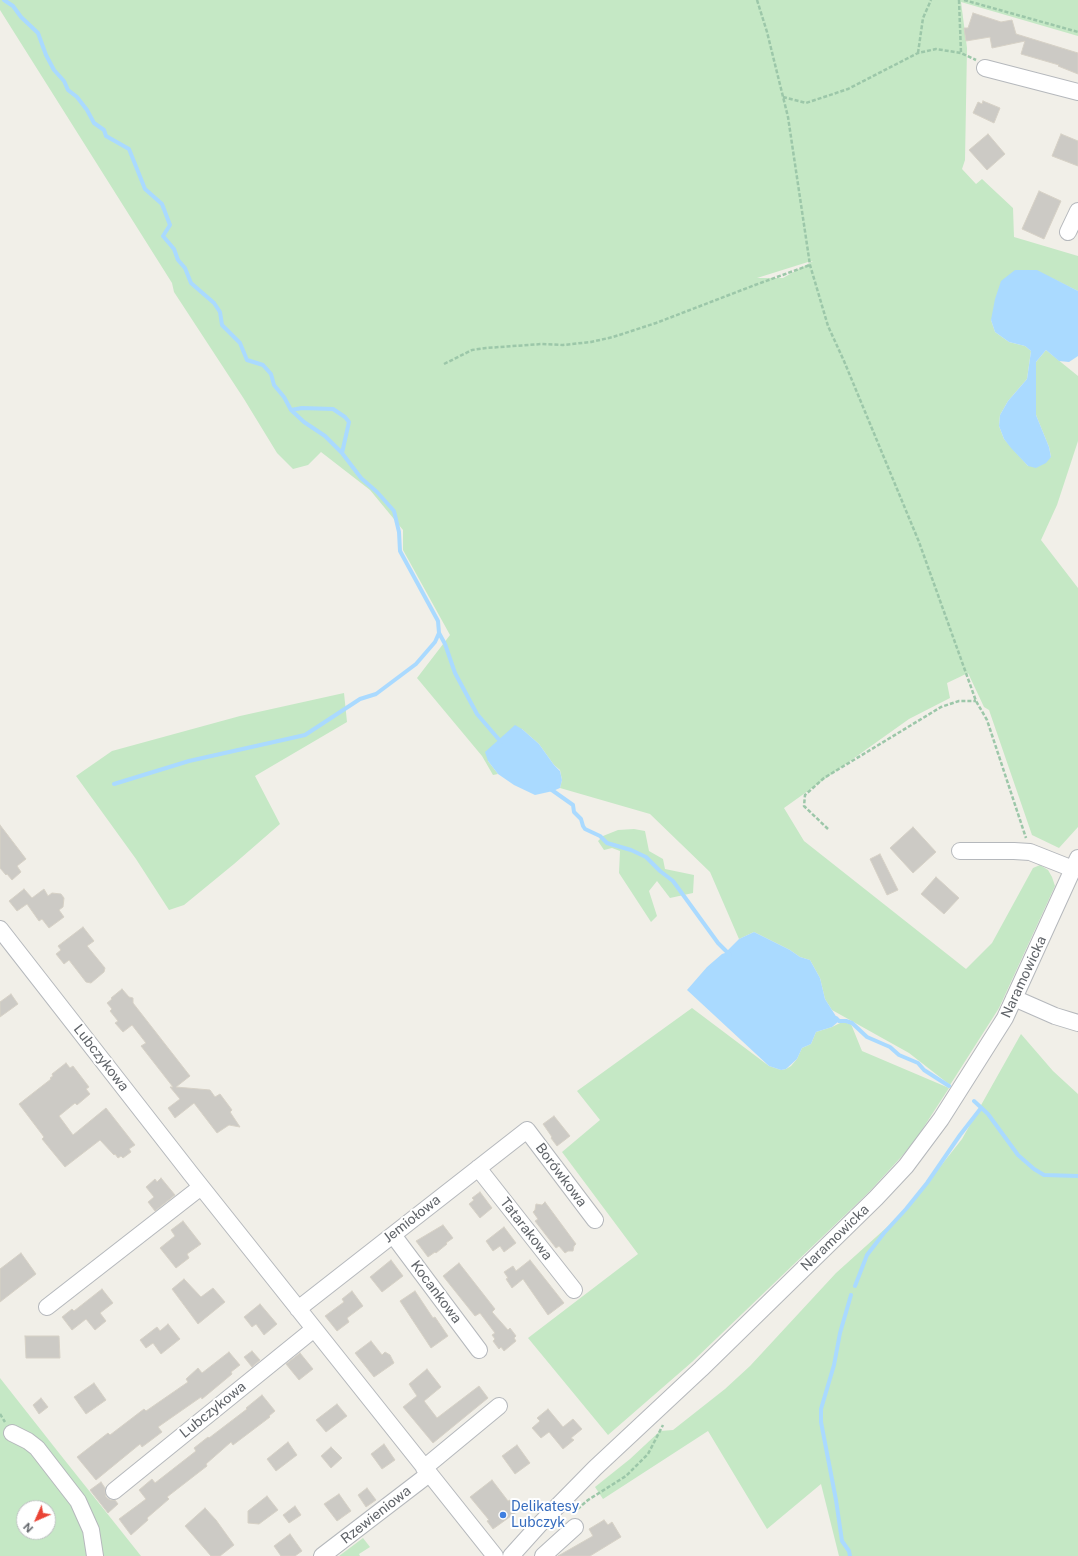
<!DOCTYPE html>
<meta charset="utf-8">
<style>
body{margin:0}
#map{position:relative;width:1078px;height:1556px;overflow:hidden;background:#f1efe8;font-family:"Public Sans",sans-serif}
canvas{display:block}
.north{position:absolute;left:16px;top:1500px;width:40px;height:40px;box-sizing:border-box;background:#fff;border:1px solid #bfc1c3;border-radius:50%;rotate:225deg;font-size:11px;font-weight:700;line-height:16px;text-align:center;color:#5f6368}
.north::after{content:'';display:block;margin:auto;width:14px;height:18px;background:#ea4335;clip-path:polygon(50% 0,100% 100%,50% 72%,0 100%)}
</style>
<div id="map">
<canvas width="1078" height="1556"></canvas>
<div class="north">N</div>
</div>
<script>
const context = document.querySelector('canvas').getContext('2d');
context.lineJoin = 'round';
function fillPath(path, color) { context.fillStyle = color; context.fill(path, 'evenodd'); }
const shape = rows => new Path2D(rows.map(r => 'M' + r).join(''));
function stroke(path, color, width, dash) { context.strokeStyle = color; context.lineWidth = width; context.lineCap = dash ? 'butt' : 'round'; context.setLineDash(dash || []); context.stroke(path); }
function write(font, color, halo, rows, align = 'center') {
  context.font = font + ' "Public Sans",sans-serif'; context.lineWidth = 4; context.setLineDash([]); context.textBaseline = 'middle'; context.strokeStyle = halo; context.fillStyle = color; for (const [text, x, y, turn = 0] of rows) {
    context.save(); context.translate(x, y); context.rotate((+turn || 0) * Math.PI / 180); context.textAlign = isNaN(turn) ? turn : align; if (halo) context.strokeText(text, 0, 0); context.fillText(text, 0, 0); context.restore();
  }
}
fillPath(shape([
 [0,0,1078,0,1078,36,961,2,967,48,965,160,962,169,976,184,982,179,1013,208,1014,237,1078,256,1078,291,1037,271,991,320,995,332,1009,342,1025,346,1031,351,1027,379,1008,401,1000,415,999,426,1004,439,1028,466,1051,457,1049,447,1036,415,1036,362,1046,350,1078,376,1078,441,1057,505,1041,540,1078,588,1078,827,1059,848,1032,835,989,710,984,707,968,673,947,683,950,698,909,719,784,808,804,841,966,969,992,943,1033,868,1040,865,1048,870,1052,877,1055,886,999,1008,950,1085,909,1053,832,1010,825,999,820,978,810,960,800,957,790,950,754,932,739,939,710,872,650,814,560,788,562,780,560,770,554,765,539,744,522,729,488,761,498,774,493,775,482,756,417,678,450,635,403,550,403,530,370,490,321,452,308,465,293,469,277,453,244,399,174,292,172,283,0,10],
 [813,261,783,278,757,278,808,262],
 [344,693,347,722,255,776,280,824,234,864,184,905,169,910,136,859,76,776,112,751,240,716],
 [634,829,645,831,649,851,663,859,665,869,694,875,693,893,670,898,657,881,649,891,657,916,651,922,619,873,620,851,612,848,604,850,598,841,603,836,618,830],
 [692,1008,769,1066,781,1070,786,1069,791,1066,797,1059,802,1048,811,1044,816,1032,832,1027,842,1022,851,1024,862,1051,949,1088,916,1139,902,1156,869,1192,692,1362,608,1435,528,1338,638,1254,562,1152,600,1120,577,1091],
 [1021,1034,1053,1071,1078,1094,1078,1556,839,1556,821,1484,767,1529,708,1431,603,1499,595,1487,630,1459,660,1431,673,1430,725,1389,750,1366,836,1273,906,1210,962,1139],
 [0,1378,59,1453,141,1556,0,1556],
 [24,1508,48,1508,48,1532,24,1532],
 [363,1538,370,1547,359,1554,360,1556,339,1556]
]), '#c5e8c5');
fillPath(shape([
 [1015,270,1037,270,1078,291,1078,356,1069,362,1059,361,1046,350,1036,362,1036,415,1049,447,1051,457,1046,463,1036,468,1028,466,1011,448,1004,439,999,426,1000,415,1008,401,1027,379,1031,351,1025,346,1009,342,995,332,991,320,995,299,1001,281],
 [515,725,522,729,539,744,554,765,560,771,562,780,560,788,553,791,535,795,514,785,498,774,488,761,485,752],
 [754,932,790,950,800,957,810,960,820,978,825,999,839,1021,832,1027,816,1032,811,1044,802,1048,797,1059,786,1069,781,1070,769,1066,687,990,707,967,722,954,725,953,739,939]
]), '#aadaff');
stroke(shape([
 [4,0,13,6,21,17,38,33,46,55,54,70,64,81,68,90,77,97,87,110,94,123,104,130,106,136,129,149,145,189,162,204,170,225,163,236,174,249,178,260,185,268,191,283,214,303,220,312,222,325,240,343,247,360,263,365,271,374,274,385,284,397,291,410,304,422,325,436,342,453,361,478,377,492,394,511,399,532,400,551,438,621,439,633,445,644,455,673,477,714,501,742],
 [291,410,302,408,333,409,345,417,349,422,342,453],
 [114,784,189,761,305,735,360,699,376,694,416,664,435,642,439,633],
 [549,788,573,805,574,812,581,819,583,826,585,829,600,836,607,843,631,850,646,857,660,871,673,881,718,943,730,955],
 [836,1018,839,1021,846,1021,852,1023,867,1037,890,1047,899,1055,918,1063,924,1070,949,1086],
 [974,1101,988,1114,1018,1155,1034,1169,1044,1175,1078,1176],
 [855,1286,867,1255,884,1233,906,1209,927,1183,960,1135,981,1108],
 [850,1556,849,1551,842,1541,836,1500,821,1422,821,1409,834,1365,840,1333,851,1295]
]), '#aadaff', 4);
const building = shape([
 [973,13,1001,22,1012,20,1016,34,1078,53,1078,74,1058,66,1059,65,1021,54,1025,41,992,48,990,37,966,41,964,28,968,28,973,13],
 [983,101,1000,108,994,123,973,113,978,102,982,104,983,101],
 [988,134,1005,154,987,170,969,150,988,134],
 [1061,134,1078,141,1078,166,1052,156,1061,134],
 [1039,191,1061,201,1044,239,1022,229,1039,191],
 [0,825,26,859,17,866,21,872,12,880,7,874,6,875,0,868,0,825],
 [913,827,936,852,913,873,890,848,913,827],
 [880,854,898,890,887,895,870,859,880,854],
 [936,877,959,898,944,914,921,894,936,877],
 [24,889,32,898,44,889,48,896,52,893,61,894,64,898,63,907,59,910,64,917,49,928,42,919,39,921,27,904,17,911,9,901,24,889],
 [83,927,94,941,87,946,105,968,104,972,91,983,86,982,69,960,64,964,56,954,61,950,58,946,83,927],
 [122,989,129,997,133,998,133,1003,190,1076,176,1087,210,1090,215,1097,220,1094,232,1110,230,1112,240,1127,229,1125,217,1133,194,1103,175,1118,168,1108,180,1099,170,1087,173,1087,141,1046,146,1043,132,1025,123,1032,115,1023,118,1021,110,1011,112,1009,107,1003,112,999,111,998,122,989],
 [11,994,18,1004,0,1017,0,1002,11,994],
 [66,1063,70,1068,73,1066,89,1087,86,1089,90,1094,77,1105,75,1103,59,1116,73,1135,106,1108,135,1145,129,1149,131,1152,123,1158,121,1156,118,1158,115,1154,114,1155,100,1140,65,1167,42,1139,44,1137,19,1104,51,1079,50,1078,53,1076,52,1074,66,1063],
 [554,1116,570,1136,557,1146,551,1138,552,1137,543,1124,554,1116],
 [161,1178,175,1195,155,1211,148,1202,154,1197,146,1187,155,1179,157,1182,161,1178],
 [480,1192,492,1208,480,1218,469,1204,474,1200,472,1198,480,1192],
 [545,1202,576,1244,574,1246,573,1251,568,1251,565,1253,559,1246,556,1248,535,1221,538,1219,533,1212,535,1210,536,1204,542,1205,545,1202],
 [183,1221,201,1244,187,1254,189,1258,176,1268,160,1248,175,1236,171,1230,183,1221],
 [443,1225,453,1238,446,1243,447,1244,436,1253,435,1252,428,1257,416,1241,443,1225],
 [504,1227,516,1243,504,1252,500,1246,493,1251,486,1241,504,1227],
 [21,1253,36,1274,0,1302,0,1269,21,1253],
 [391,1260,403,1276,382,1292,370,1277,391,1260],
 [530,1260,564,1303,548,1315,523,1279,512,1288,506,1279,508,1278,504,1272,513,1266,516,1271,530,1260],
 [459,1263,495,1309,492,1312,508,1330,510,1328,516,1336,514,1338,516,1341,504,1351,501,1347,499,1349,493,1341,495,1339,492,1335,495,1333,480,1313,475,1316,443,1276,459,1263],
 [184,1279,201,1297,213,1288,225,1302,198,1324,172,1289,184,1279],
 [102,1289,113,1303,100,1313,106,1321,95,1330,86,1319,72,1330,62,1317,72,1309,74,1311,102,1289],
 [352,1291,363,1306,347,1318,349,1322,337,1331,325,1316,344,1302,342,1299,352,1291],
 [415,1291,433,1318,435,1317,448,1336,431,1348,400,1301,415,1291],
 [260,1304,277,1324,264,1335,256,1324,252,1327,244,1317,260,1304],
 [168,1324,180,1339,161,1354,153,1343,146,1348,140,1340,157,1327,160,1331,168,1324],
 [25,1336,59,1336,60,1358,26,1358,25,1336],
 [371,1341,382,1355,385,1352,390,1355,394,1363,374,1377,355,1353,371,1341],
 [252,1351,260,1360,252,1367,244,1357,252,1351],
 [229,1352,240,1365,231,1372,232,1374,202,1399,201,1397,158,1427,162,1432,142,1447,140,1444,96,1480,77,1457,108,1433,110,1435,144,1409,146,1411,188,1382,186,1379,198,1368,202,1373,229,1352],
 [300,1353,313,1369,299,1380,286,1364,300,1353],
 [427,1369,441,1387,424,1401,437,1418,479,1386,488,1398,433,1443,403,1407,417,1396,409,1384,427,1369],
 [94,1383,106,1400,86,1414,74,1397,94,1383],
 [262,1395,275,1411,269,1416,270,1417,233,1445,231,1442,206,1464,207,1466,167,1497,169,1499,147,1518,148,1520,131,1535,119,1519,146,1499,139,1490,152,1479,155,1483,196,1451,194,1448,208,1437,209,1438,247,1409,246,1408,262,1395],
 [41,1398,48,1407,39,1414,33,1405,41,1398],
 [337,1404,347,1416,326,1432,316,1420,337,1404],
 [548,1409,563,1427,573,1419,582,1429,571,1438,574,1440,563,1449,549,1432,541,1438,532,1428,540,1421,537,1418,548,1409],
 [288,1442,297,1455,276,1471,267,1459,288,1442],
 [384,1444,395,1460,382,1469,371,1454,384,1444],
 [517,1445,530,1463,515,1474,502,1456,517,1445],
 [331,1447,342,1458,331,1468,321,1456,331,1447],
 [492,1480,508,1501,510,1500,518,1511,493,1529,487,1521,489,1520,470,1497,492,1480],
 [101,1482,105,1488,105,1492,106,1497,110,1500,115,1500,118,1504,108,1513,90,1490,101,1482],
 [367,1488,376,1500,366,1507,358,1495,367,1488],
 [339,1494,351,1511,337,1521,324,1504,339,1494],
 [267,1496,278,1510,259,1524,248,1523,248,1511,267,1496],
 [295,1506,301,1515,289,1523,283,1515,295,1506],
 [205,1508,216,1520,234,1545,220,1556,211,1556,185,1526,205,1508],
 [604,1520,608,1525,612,1522,621,1537,590,1556,558,1556,593,1536,589,1529,604,1520],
 [290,1534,302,1551,295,1556,281,1556,274,1546,290,1534]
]);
fillPath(building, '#cccac5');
stroke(building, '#d6d1c6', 1);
const minor = shape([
 [985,68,1078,92],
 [1068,232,1078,211],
 [960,851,1014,851,1030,852,1073,869],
 [0,929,191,1174,495,1556],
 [1014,998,1055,1016,1078,1023],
 [478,1168,574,1290],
 [393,1235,479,1350],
 [47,1307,201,1187],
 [298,1309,527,1130,595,1220],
 [12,1433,28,1441,37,1448,78,1501,91,1530,95,1556],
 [424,1468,499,1406],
 [114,1491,314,1329],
 [322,1556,429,1474],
 [511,1556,539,1525,595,1468,701,1369,876,1198,906,1166,941,1119,1005,1018,1078,858],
 [543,1556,575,1527]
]);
stroke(minor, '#b5b8bc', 18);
stroke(shape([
 [757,0,767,32,788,117,810,265,828,326,844,361,919,542,976,701,987,720,1026,838],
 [959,0,961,53],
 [964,0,1078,32],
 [918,53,923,18,931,0],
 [783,97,806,103,848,89,918,53,936,49,961,53,976,60],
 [444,364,472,350,486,348,542,344,563,345,591,342,613,337,656,323,755,285,810,265],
 [828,829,804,806,805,795,824,778,941,707,959,701,976,701],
 [0,1414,5,1422],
 [573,1513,588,1500,626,1476,648,1454,663,1425]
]), '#9cc7a9', 2.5, [4, 2]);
stroke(minor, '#fff', 16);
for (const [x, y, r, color] of [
 [503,1515,4,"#3f7fe0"]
]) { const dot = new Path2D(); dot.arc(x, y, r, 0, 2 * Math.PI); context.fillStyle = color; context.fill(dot); stroke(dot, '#fff', 1.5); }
write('14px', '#5f6368', '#fff', [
 ["Naramowicka",1024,977,-65],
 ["Lubczykowa",101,1058,52],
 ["Borówkowa",561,1175,53],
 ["Jemiołowa",412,1219,-38],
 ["Tatarakowa",526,1229,52],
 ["Naramowicka",835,1238,-44],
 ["Kocankowa",436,1292,53],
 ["Lubczykowa",213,1410,-39],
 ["Rzewieniowa",376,1515,-38]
]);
write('14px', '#366cbe', '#fff', [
 ["Delikatesy",511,1507],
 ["Lubczyk",511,1523]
], 'left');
</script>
